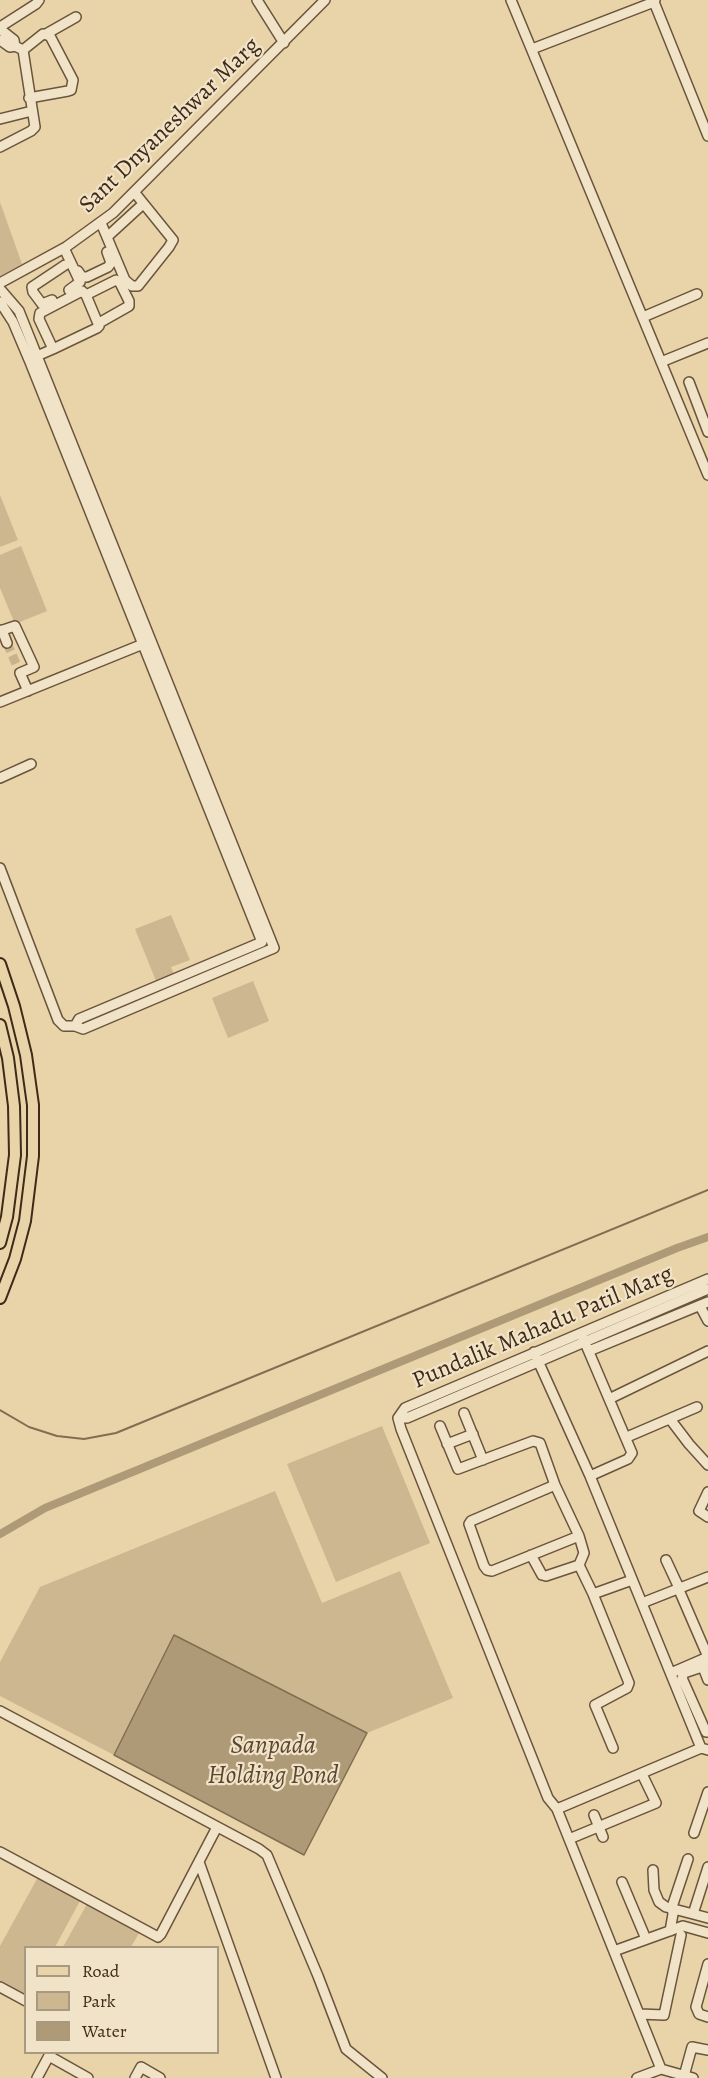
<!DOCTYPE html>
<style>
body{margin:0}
#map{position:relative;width:708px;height:2078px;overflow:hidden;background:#e9d4a9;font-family:Alegreya,serif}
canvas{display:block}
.legend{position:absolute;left:24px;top:1946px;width:195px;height:108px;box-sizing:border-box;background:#f1e3c7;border:2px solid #aa9981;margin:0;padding:8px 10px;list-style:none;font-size:18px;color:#3f2a19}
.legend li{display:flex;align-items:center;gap:12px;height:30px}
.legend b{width:30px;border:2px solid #aa9981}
</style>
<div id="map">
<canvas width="708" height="2078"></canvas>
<ul class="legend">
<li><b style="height:8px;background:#e9d4a9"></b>Road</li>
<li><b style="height:16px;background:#ccb791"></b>Park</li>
<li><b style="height:16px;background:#af9a78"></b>Water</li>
</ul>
</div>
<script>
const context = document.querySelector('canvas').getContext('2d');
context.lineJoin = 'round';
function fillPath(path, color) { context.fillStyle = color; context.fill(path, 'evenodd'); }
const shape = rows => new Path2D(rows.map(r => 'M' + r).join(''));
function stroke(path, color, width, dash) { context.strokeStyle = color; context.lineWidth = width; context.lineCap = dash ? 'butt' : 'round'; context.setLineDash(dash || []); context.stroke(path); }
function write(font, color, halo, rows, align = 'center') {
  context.font = font + ' Alegreya,serif'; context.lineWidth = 4.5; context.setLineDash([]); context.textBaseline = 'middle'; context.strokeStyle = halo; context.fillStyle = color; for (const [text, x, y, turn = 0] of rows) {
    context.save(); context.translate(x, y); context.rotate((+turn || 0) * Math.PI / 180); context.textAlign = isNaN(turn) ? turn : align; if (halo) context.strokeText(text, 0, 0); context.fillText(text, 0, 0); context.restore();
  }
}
fillPath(shape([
 [0,202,22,264,0,276],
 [0,495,18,540,0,547],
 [21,546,47,611,15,624,0,588,0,555],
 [171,915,190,960,171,967,174,974,156,981,135,929],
 [253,981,269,1021,228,1038,212,998],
 [382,1426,430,1543,336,1582,287,1464],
 [275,1491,322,1603,400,1571,453,1698,367,1733,174,1635,114,1755,0,1696,0,1662,40,1587],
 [38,1877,80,1901,55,1947,26,1948,25,1996,0,1982,0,1946],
 [87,1904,139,1933,131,1947,63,1947]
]), '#ccb791');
const water = shape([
 [174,1635,367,1733,304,1855,114,1755,174,1635]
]);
fillPath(water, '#af9a78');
stroke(water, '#826d52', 1.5);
stroke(shape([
 [0,1410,29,1427,57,1436,84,1439,116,1433,708,1190]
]), '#826d52', 2);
stroke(shape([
 [0,1534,45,1508,677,1248,708,1237]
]), '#af9a78', 8);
stroke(shape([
 [7,643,20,673]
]), '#c7b28c', 9, [9, 4.5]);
const minor = shape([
 [257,0,284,43],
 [511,0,708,475],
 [655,0,654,2,708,136],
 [0,27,36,4,39,0],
 [0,29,14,40,15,46],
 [46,34,76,17],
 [0,40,10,47,15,46,23,50],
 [532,49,654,2],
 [23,50,43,34,50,36,73,80,71,90,68,91,29,98],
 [0,119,32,111],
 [0,147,31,131,35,127,23,50],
 [101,223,125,280,132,286,138,286,169,247,173,240,135,193],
 [107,237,143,204],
 [64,248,80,282,69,290],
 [78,271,82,277,87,277,108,267,111,263,107,252],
 [0,283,66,247,113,213,325,0],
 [0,289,19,311,274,948,83,1029,75,1026,79,1019,262,942,30,362,13,322,0,302],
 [86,295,116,280,120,283,129,301,129,306,99,323],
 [52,300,42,304,33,292,32,287,65,265],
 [643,317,697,294],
 [37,356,53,349,97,328,99,326,86,295,82,291,40,313,39,319,53,349],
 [661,362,708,343],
 [689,382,708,432],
 [2,630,7,643],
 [0,631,15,626,34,667,20,673,28,691],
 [0,702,148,642],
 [0,778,31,764],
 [0,868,58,1020,64,1026,75,1026],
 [700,1306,708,1321],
 [583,1338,632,1453,628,1459,590,1476],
 [589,1351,708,1302],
 [534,1352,590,1476,701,1748,708,1750],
 [609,1399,708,1351],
 [464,1413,483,1460],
 [398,1418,401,1429,548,1798,557,1809,661,2069,693,2078],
 [398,1418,405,1408,708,1279],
 [398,1418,407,1418,708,1289],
 [670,1419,689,1444,708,1465],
 [440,1426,458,1469,533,1441,540,1443,555,1485,579,1536,584,1553,579,1565,593,1594,632,1580],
 [627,1437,697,1407],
 [447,1444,473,1434],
 [555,1485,471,1521,469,1524,484,1566,487,1570,492,1571,579,1536],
 [708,1492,699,1511,708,1517],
 [531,1555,542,1575,546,1576,579,1565],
 [666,1560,680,1590],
 [679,1590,708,1657],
 [593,1594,629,1683,627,1688,595,1705,613,1748],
 [642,1603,708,1577],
 [701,1662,708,1680],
 [708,1665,684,1673,682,1678,706,1732,708,1732],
 [671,1673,708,1657],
 [0,1711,259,1849,267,1855,318,1976,346,2049,382,2078],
 [557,1809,701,1748],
 [594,1815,603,1837],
 [694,1833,708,1792],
 [569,1839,656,1803,642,1774],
 [0,1852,158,1937,161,1934,217,1827],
 [199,1862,276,2078],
 [653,1870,654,1890,659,1902,666,1907,693,1914,708,1867],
 [622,1882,646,1939],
 [693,1914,708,1918],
 [670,1931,673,1914,672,1907,688,1859],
 [614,1951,683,1926,708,1933],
 [708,1964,696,2007,699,2014,708,2017],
 [0,1987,26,2001],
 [640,2014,664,2015,681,1935],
 [49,2056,88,2078],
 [684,2076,692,2047,708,2050],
 [37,2078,51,2052],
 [135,2078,141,2067,160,2078],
 [637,2078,661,2069]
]);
const major = shape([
 [0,964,14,1006,26,1055,33,1105,33,1156,25,1221,15,1259,0,1298],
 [0,1025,8,1058,14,1106,15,1155,7,1217,0,1243]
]);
stroke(minor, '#6a543d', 12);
stroke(major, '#3f2a19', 14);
stroke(minor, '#f1e3c7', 9);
stroke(major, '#e9d4a9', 10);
write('24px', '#3f2a19', '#f1e3c7', [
 ["Sant Dnyaneshwar Marg",170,126,-44],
 ["Pundalik Mahadu Patil Marg",543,1328,-23]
]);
write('italic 26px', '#5b4631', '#f1e3c7', [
 ["Sanpada",273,1747],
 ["Holding Pond",273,1777]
]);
</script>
